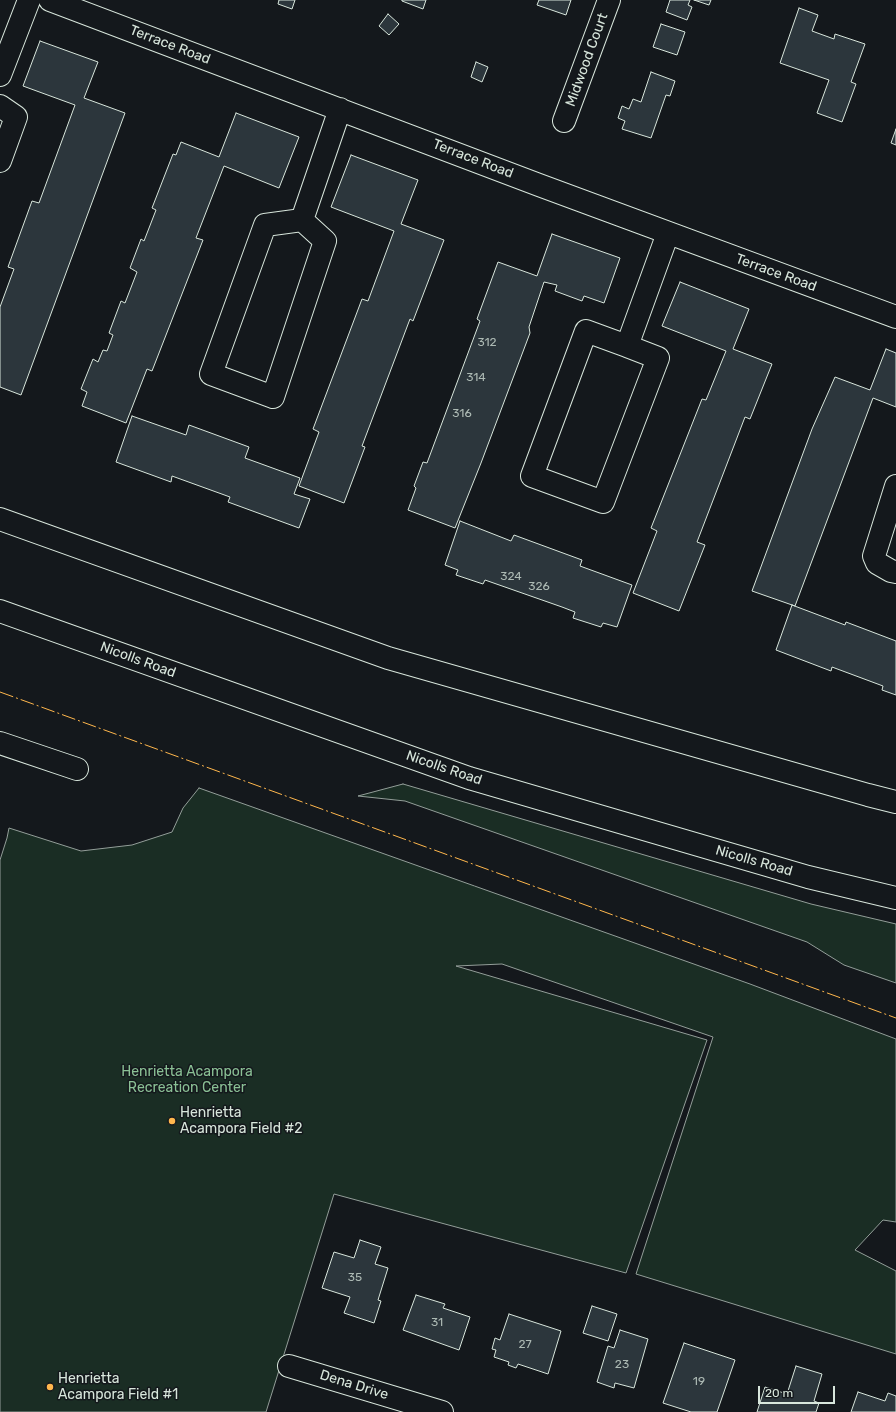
<!DOCTYPE html>
<style>
body{margin:0}
#map{position:relative;width:896px;height:1412px;overflow:hidden;background:#14181c;font-family:Rubik,sans-serif}
canvas{display:block}
.scale{position:absolute;left:758px;top:1386px;width:77px;height:18px;box-sizing:border-box;border:2px solid #d8e6dc;border-top:0;padding-left:5px;font-size:12px;line-height:14px;white-space:nowrap;color:#d8e6dc;-webkit-text-stroke:3px #14181c;paint-order:stroke}
</style>
<div id="map">
<canvas width="896" height="1412"></canvas>
<div class="scale">20 m</div>
</div>
<script>
const context = document.querySelector('canvas').getContext('2d');
context.lineJoin = 'round';
function fillPath(path, color) { context.fillStyle = color; context.fill(path, 'evenodd'); }
const shape = rows => new Path2D(rows.map(r => 'M' + r).join(''));
function stroke(path, color, width, dash) { context.strokeStyle = color; context.lineWidth = width; context.lineCap = dash ? 'butt' : 'round'; context.setLineDash(dash || []); context.stroke(path); }
function write(font, color, halo, rows, align = 'center') {
  context.font = font + ' Rubik,sans-serif'; context.lineWidth = 3; context.setLineDash([]); context.textBaseline = 'middle'; context.strokeStyle = halo; context.fillStyle = color; for (const [text, x, y, turn = 0] of rows) {
    context.save(); context.translate(x, y); context.rotate((+turn || 0) * Math.PI / 180); context.textAlign = isNaN(turn) ? turn : align; if (halo) context.strokeText(text, 0, 0); context.fillText(text, 0, 0); context.restore();
  }
}
const green = shape([
 [403,784,811,904,896,924,896,983,844,965,807,942,405,801,358,796,403,784],
 [199,788,750,984,896,1039,896,1222,883,1220,855,1250,896,1271,896,1354,636,1274,713,1037,502,964,456,966,707,1040,626,1273,334,1194,266,1412,0,1412,0,860,7,838,9,828,81,851,132,845,172,832,183,808,199,788]
]);
fillPath(green, '#1a2d24');
stroke(green, '#939e99', 1);
const building = shape([
 [279,0,295,0,292,9,278,4,279,0],
 [402,0,426,0,423,9,402,1,402,0],
 [539,0,571,0,566,15,537,5,539,0],
 [670,0,690,0,688,5,692,7,687,20,666,12,670,0],
 [694,0,711,0,709,5,694,0],
 [799,8,818,15,812,31,834,39,835,34,865,44,851,82,856,84,842,122,817,113,829,80,780,63,799,8],
 [388,14,399,24,389,35,379,26,388,14],
 [661,24,685,32,677,55,653,47,661,24],
 [40,41,98,62,84,98,125,113,21,395,0,387,0,307,14,269,8,267,32,201,39,203,75,105,23,86,40,41],
 [476,62,488,67,482,82,471,77,476,62],
 [651,72,675,81,670,96,666,95,651,138,622,129,625,121,618,118,622,106,629,109,633,99,641,102,651,72],
 [236,113,299,137,279,188,224,166,196,238,203,240,152,371,147,369,126,423,82,406,87,392,81,389,93,359,98,362,103,350,107,351,113,335,109,333,121,301,125,303,137,272,130,268,141,239,144,241,156,210,152,208,173,154,176,155,181,142,219,157,236,113],
 [896,129,896,145,891,143,896,129],
 [351,155,418,180,401,224,444,240,413,321,410,319,362,446,365,447,344,503,299,486,319,432,313,429,362,299,368,301,394,231,331,207,351,155],
 [552,234,620,258,604,303,584,296,582,301,555,291,557,285,544,282,529,327,530,333,481,463,455,528,408,510,416,488,414,486,423,462,427,463,480,321,477,319,498,262,537,276,552,234],
 [680,282,749,309,733,349,772,364,750,419,745,417,697,542,705,545,679,611,633,593,657,531,651,528,702,399,706,400,726,351,662,326,680,282],
 [886,349,896,353,896,407,873,398,795,606,752,591,812,429,835,377,870,390,886,349],
 [132,416,186,435,189,425,249,447,245,458,300,478,294,494,310,499,299,528,228,502,230,497,172,476,171,482,116,462,132,416],
 [460,521,511,541,514,535,582,560,580,566,632,585,617,627,603,623,601,627,573,618,575,612,562,607,485,580,483,584,456,575,458,570,445,565,460,521],
 [792,605,845,625,846,622,896,641,896,695,882,690,883,686,832,667,831,671,776,650,792,605],
 [360,1240,381,1247,375,1264,388,1268,378,1300,381,1301,374,1323,344,1313,350,1297,322,1288,334,1252,354,1258,360,1240],
 [416,1295,445,1304,443,1308,470,1317,459,1350,403,1330,416,1295],
 [592,1306,617,1314,608,1341,583,1333,592,1306],
 [509,1314,561,1331,548,1374,518,1364,516,1368,508,1365,509,1362,494,1357,496,1350,492,1349,495,1338,500,1340,509,1314],
 [620,1330,648,1339,634,1388,615,1383,614,1388,597,1382,608,1346,614,1348,620,1330],
 [684,1343,735,1360,717,1412,691,1412,663,1403,684,1343],
 [796,1366,822,1374,814,1401,819,1403,816,1412,757,1412,765,1387,787,1394,796,1366],
 [858,1392,885,1401,888,1393,896,1396,896,1412,851,1412,858,1392]
]);
fillPath(building, '#2c363c');
stroke(building, '#d8e6dc', 1);
const minor = shape([
 [50,0,539,185,896,317],
 [0,75,29,0],
 [0,106,16,117,0,161],
 [564,121,609,0],
 [302,220,325,241,273,397,211,374,265,225,302,220,340,109],
 [627,346,658,358,603,502,532,476,586,331,627,346,668,233],
 [896,486,874,556,877,563,891,571,896,572],
 [0,743,77,769],
 [289,1366,442,1412]
]);
const highway = shape([
 [0,519,388,658,868,795,896,802],
 [0,611,469,778,808,877,896,898]
]);
stroke(minor, '#d8e6dc', 24);
stroke(highway, '#d8e6dc', 24);
stroke(minor, '#14181c', 22);
stroke(highway, '#14181c', 22);
stroke(shape([
 [0,692,896,1018]
]), '#ffb74d', 1, [14, 3, 2, 3]);
for (const [x, y, r, color] of [
 [172,1121,4,"#ffb74d"],
 [50,1387,4,"#ffb74d"]
]) { const dot = new Path2D(); dot.arc(x, y, r, 0, 2 * Math.PI); context.fillStyle = color; context.fill(dot); stroke(dot, '#14181c', 1.5); }
write('12px', '#adbab4', null, [
 ["312",487,343],
 ["314",476,378],
 ["316",462,414],
 ["324",511,577],
 ["326",539,587],
 ["35",355,1278],
 ["31",437,1323],
 ["27",525,1345],
 ["23",622,1365],
 ["19",699,1382]
]);
write('14px', '#d8e6dc', '#14181c', [
 ["Terrace Road",170,45,21],
 ["Midwood Court",587,60,-70],
 ["Terrace Road",473,159,21],
 ["Terrace Road",776,273,20],
 ["Nicolls Road",138,660,20],
 ["Nicolls Road",444,768,19],
 ["Nicolls Road",754,861,16],
 ["Dena Drive",354,1385,17]
]);
write('14px', '#8ac095', '#14181c', [
 ["Henrietta Acampora",187,1072],
 ["Recreation Center",187,1088]
]);
write('14px', '#d8e6dc', '#14181c', [
 ["Henrietta",180,1113],
 ["Acampora Field #2",180,1129],
 ["Henrietta",58,1379],
 ["Acampora Field #1",58,1395]
], 'left');
</script>
